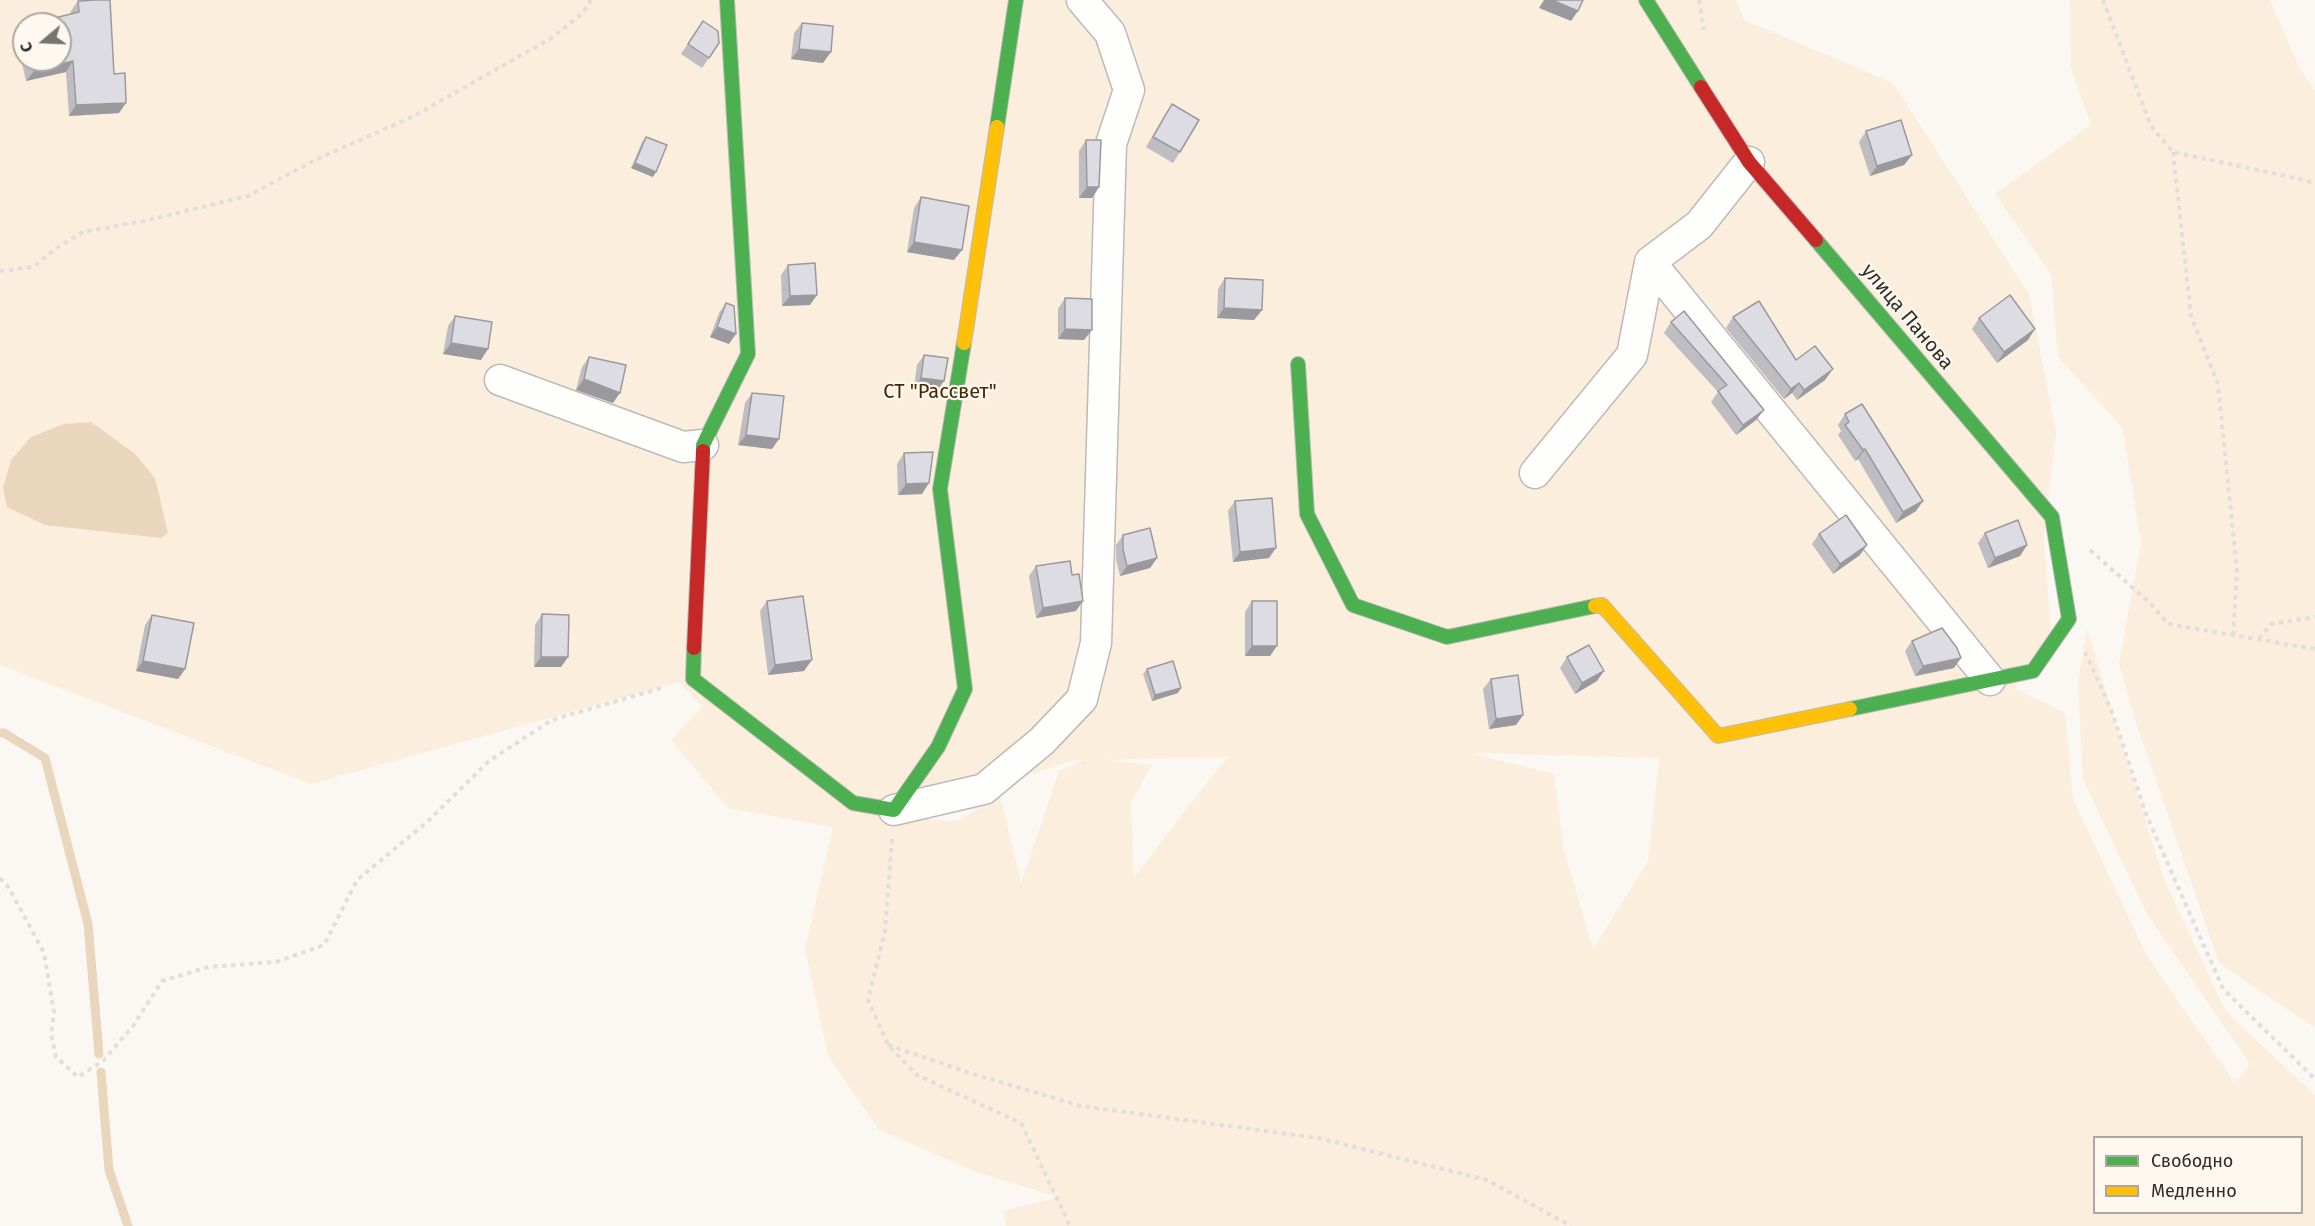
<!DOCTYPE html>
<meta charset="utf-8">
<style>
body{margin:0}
#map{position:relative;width:2315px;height:1226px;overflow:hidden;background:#fbf8f4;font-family:"Fira Sans",sans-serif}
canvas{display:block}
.legend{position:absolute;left:2093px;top:1136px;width:210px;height:78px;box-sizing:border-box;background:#fef8f1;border:2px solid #aca7a1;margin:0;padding:8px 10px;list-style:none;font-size:18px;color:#302e2a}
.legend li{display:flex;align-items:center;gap:12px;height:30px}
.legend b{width:30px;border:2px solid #aca7a1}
.north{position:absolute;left:12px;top:12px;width:60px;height:60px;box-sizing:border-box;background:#fef8f1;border:2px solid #aca7a1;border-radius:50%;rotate:251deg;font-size:16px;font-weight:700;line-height:24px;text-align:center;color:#302e2a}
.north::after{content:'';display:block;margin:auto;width:21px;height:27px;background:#777571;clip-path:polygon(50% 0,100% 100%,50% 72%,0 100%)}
</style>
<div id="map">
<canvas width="2315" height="1226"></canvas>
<ul class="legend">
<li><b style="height:8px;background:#4caf50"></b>Свободно</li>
<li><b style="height:8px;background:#ffc107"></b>Медленно</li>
</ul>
<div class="north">С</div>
</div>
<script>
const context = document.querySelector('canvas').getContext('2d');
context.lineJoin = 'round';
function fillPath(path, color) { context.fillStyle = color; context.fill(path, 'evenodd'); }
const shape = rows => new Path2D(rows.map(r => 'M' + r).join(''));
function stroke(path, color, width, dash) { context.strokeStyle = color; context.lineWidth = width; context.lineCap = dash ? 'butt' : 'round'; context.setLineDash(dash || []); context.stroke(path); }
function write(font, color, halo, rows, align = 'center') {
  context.font = font + ' "Fira Sans",sans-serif'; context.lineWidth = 4.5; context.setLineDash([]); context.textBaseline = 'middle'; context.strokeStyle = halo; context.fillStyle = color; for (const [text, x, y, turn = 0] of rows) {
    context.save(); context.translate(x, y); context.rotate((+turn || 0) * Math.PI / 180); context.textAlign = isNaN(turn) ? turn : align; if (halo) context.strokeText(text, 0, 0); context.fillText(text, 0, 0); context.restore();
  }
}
fillPath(shape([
 [0,0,1736,0,1744,20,1893,83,2029,294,2056,432,2044,535,2051,636,2014,688,2065,713,2073,799,2147,956,2235,1083,2250,1064,2147,914,2083,780,2078,683,2087,629,2163,877,2226,1012,2315,1095,2315,1226,1006,1226,1003,1211,1059,1197,979,1173,879,1130,828,1056,805,949,833,827,728,808,671,740,702,707,679,682,311,784,0,665],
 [24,24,60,24,60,60,24,60],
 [1471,753,1659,758,1648,861,1593,949,1564,850,1554,774],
 [1228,757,1196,796,1134,878,1131,802,1152,765,1103,760],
 [1074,760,1084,760,1059,771,1021,883,1000,795,958,821,901,817],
 [2094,1138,2302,1138,2302,1212,2094,1212],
 [2070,0,2270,0,2300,69,2315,90,2315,1028,2219,963,2133,714,2119,663,2141,542,2122,427,2058,357,2051,274,1995,194,2091,125,2071,68]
]), '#fceedc');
fillPath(shape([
 [91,422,134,453,155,478,168,533,161,538,45,525,7,507,3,488,11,460,31,437,64,424]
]), '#ead6bd');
stroke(shape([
 [0,733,4,733,45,758,88,924,99,1054],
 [101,1072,109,1170,128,1226]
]), '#ead6bd', 9);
const street = shape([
 [1749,162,1699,225,1650,262,1990,680],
 [500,380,683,447,703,445],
 [1535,473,1632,355,1650,262],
 [894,810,984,789,1042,741,1082,699,1096,643,1111,144,1129,90,1110,33,1082,0]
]);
const fast = shape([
 [1646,0,1701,87],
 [997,127,1016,0],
 [1816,240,2052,517,2069,619,2033,671,1850,709],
 [1298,364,1307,514,1353,605,1447,637,1595,606],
 [703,451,703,445,748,354,727,0],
 [694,648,693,679,853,803,894,810,938,747,965,689,940,489,964,343]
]);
const slow = shape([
 [964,343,997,127],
 [1595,606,1602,605,1718,736,1850,709]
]);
const jam = shape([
 [1701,87,1749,162,1816,240],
 [694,648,703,451]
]);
stroke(street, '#bdbab8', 33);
stroke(fast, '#bdbab8', 16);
stroke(slow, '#bdbab8', 16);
stroke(jam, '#bdbab8', 16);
stroke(shape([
 [1699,0,1704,30],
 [2103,0,2151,126,2173,152,2305,180,2315,184],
 [2173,152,2191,316,2218,384,2237,572,2233,635],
 [0,271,33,267,55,249,83,232,144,221,248,196,315,160,414,116,553,37,582,14,591,0],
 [2090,550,2151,604,2168,624,2315,649],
 [2259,639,2271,624,2315,617],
 [2085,652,2112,712,2146,814,2223,989,2315,1079],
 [892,839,885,931,868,1000,888,1045,917,1075,1021,1123,1070,1226],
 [0,878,9,888,44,953,54,1012,51,1034,56,1057,78,1077,103,1061,133,1026,162,981,209,967,276,962,324,945,357,880,426,823,489,761,552,720,665,687],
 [888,1045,970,1073,1081,1106,1318,1138,1487,1180,1571,1226]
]), '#e1dfde', 4, [4.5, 4.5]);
stroke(street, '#fefefd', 30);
stroke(fast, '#4caf50', 14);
stroke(slow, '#ffc107', 14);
stroke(jam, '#c62828', 14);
fillPath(shape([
 [78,1,114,74,119,113,69,116,66,72,26,81,16,36,24,25,24,60,60,60,71,11],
 [703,21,719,43,702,68,681,54],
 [802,23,823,63,791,59,794,33],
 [1172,104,1180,152,1173,163,1146,147,1165,114],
 [1866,131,1912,155,1904,165,1870,176,1859,142],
 [646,137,653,177,631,168,642,142],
 [1086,140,1099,187,1092,198,1079,198,1079,151],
 [921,197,954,260,907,252,914,208],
 [788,265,810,305,782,306,781,275],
 [1225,278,1262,310,1254,320,1217,318,1218,289],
 [1065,298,1084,340,1058,339,1058,309],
 [726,303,729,344,710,337,719,313],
 [455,316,481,360,443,354,448,326],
 [1733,317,1796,360,1825,380,1797,400,1792,393,1784,399,1726,328],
 [1979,318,2028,340,1997,363,1972,329],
 [1671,322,1764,410,1756,420,1736,435,1711,402,1718,392,1664,333],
 [924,355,937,391,914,388,917,365],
 [589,357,613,403,576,390,582,367],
 [752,393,772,449,738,445,745,403],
 [1845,414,1916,511,1896,523,1858,459,1855,461,1838,435,1841,431,1838,425],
 [904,453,922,494,898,495,897,464],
 [1235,501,1269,558,1233,562,1228,511],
 [1985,533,2027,545,2020,556,1988,568,1978,543],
 [1819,534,1860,555,1833,574,1812,544],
 [1123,535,1157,558,1150,568,1120,576,1116,560,1116,545],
 [1036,566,1076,611,1036,618,1029,576],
 [767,601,804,671,768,675,760,611],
 [1252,601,1270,656,1245,656,1245,612],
 [542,614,568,657,561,667,534,667,535,625],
 [152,615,185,669,178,679,136,671,145,625],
 [1912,641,1954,668,1915,676,1905,651],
 [1567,657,1597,681,1575,694,1560,668],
 [1147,669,1178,693,1152,701,1143,674],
 [1491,679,1523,715,1516,725,1489,729,1483,689]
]), '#bdbdc2');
fillPath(shape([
 [1544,0,1552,0,1578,11,1571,21,1539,8],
 [799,49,831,52,823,63,791,59],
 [73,61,66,72,26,81,34,71],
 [126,103,119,113,69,116,76,105],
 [1912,155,1904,165,1870,176,1877,166],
 [635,163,656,172,653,177,631,168],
 [1087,187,1099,187,1092,198,1079,198],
 [914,242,962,250,954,260,907,252],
 [817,295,810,305,782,306,790,296],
 [1224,308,1262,310,1254,320,1217,318],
 [717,327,736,334,729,344,710,337],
 [1065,329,1092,330,1084,340,1058,339],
 [2035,329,2028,340,1997,363,2004,352],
 [451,343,488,349,481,360,443,354],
 [1833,369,1825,380,1797,400,1804,390],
 [921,378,944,381,937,391,914,388],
 [584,379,620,393,613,403,576,390],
 [1799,383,1792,393,1784,399,1791,389],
 [1764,410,1756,420,1736,435,1743,425],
 [746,435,779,439,772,449,738,445],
 [1865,449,1858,459,1855,461,1863,450],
 [929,483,922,494,898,495,906,484],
 [1923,501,1916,511,1896,523,1903,512],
 [1867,545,1860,555,1833,574,1840,564],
 [2027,545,2020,556,1988,568,1995,558],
 [1276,548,1269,558,1233,562,1240,552],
 [1157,558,1150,568,1120,576,1127,566],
 [1083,601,1076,611,1036,618,1043,608],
 [1252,646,1277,646,1270,656,1245,656],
 [541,657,568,657,561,667,534,667],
 [1961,658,1954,668,1915,676,1923,666],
 [812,660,804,671,768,675,775,665],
 [143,661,185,669,178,679,136,671],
 [1604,671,1597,681,1575,694,1582,683],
 [1181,688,1178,693,1152,701,1155,695],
 [1523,715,1516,725,1489,729,1496,719]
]), '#9a9a9e');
const building = shape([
 [96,0,110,0,114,74,125,73,126,103,76,105,73,61,34,71,31,60,60,60,60,24,30,24,79,12,78,1,96,0],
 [1552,0,1583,0,1578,11,1552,0],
 [703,21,718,31,719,43,709,58,688,44,703,21],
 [802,23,833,26,831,52,799,49,802,23],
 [1172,104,1199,120,1180,152,1153,137,1172,104],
 [1901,120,1912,155,1877,166,1866,131,1901,120],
 [646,137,667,145,656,172,635,163,646,137],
 [1086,140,1101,140,1099,187,1087,187,1086,140],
 [921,197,969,206,962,250,914,242,921,197],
 [815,263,817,295,790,296,788,265,815,263],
 [1225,278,1263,280,1262,310,1224,308,1225,278],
 [2010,295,2035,329,2004,352,1979,318,2010,295],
 [1065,298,1092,299,1092,330,1065,329,1065,298],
 [1759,301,1796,360,1815,346,1833,369,1804,390,1799,383,1791,389,1733,317,1759,301],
 [726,303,734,306,736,334,717,327,726,303],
 [1684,311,1764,410,1743,425,1718,391,1727,385,1671,322,1684,311],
 [455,316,492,322,488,349,451,343,455,316],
 [924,355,948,358,944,381,921,378,924,355],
 [589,357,626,365,620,393,584,379,589,357],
 [752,393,784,396,779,439,746,435,752,393],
 [1862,404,1923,501,1903,512,1865,449,1863,450,1845,425,1849,422,1845,414,1862,404],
 [933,452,929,483,906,484,904,453,933,452],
 [1272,498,1276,548,1240,552,1235,501,1272,498],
 [1846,515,1867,545,1840,564,1819,534,1846,515],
 [2018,520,2027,545,1995,558,1985,533,2018,520],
 [1150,528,1157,558,1127,566,1123,550,1123,535,1150,528],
 [1070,561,1072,575,1079,574,1083,601,1043,608,1036,566,1070,561],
 [803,596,812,660,775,665,767,601,803,596],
 [1252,601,1277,601,1277,646,1252,646,1252,601],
 [542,614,569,615,568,657,541,657,542,614],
 [152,615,194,623,185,669,143,661,152,615],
 [1942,628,1957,648,1961,658,1923,666,1912,641,1942,628],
 [1589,645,1604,671,1582,683,1567,657,1589,645],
 [1173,661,1181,688,1155,695,1147,669,1173,661],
 [1518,675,1523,715,1496,719,1491,679,1518,675]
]);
fillPath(building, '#dcdce2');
stroke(building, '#9a9a9e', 1.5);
write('20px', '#302e2a', '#fef8f1', [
 ["улица Панова",1907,317,50]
]);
write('20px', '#442800', '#fef8f1', [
 ["СТ \"Рассвет\"",940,392]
]);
</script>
